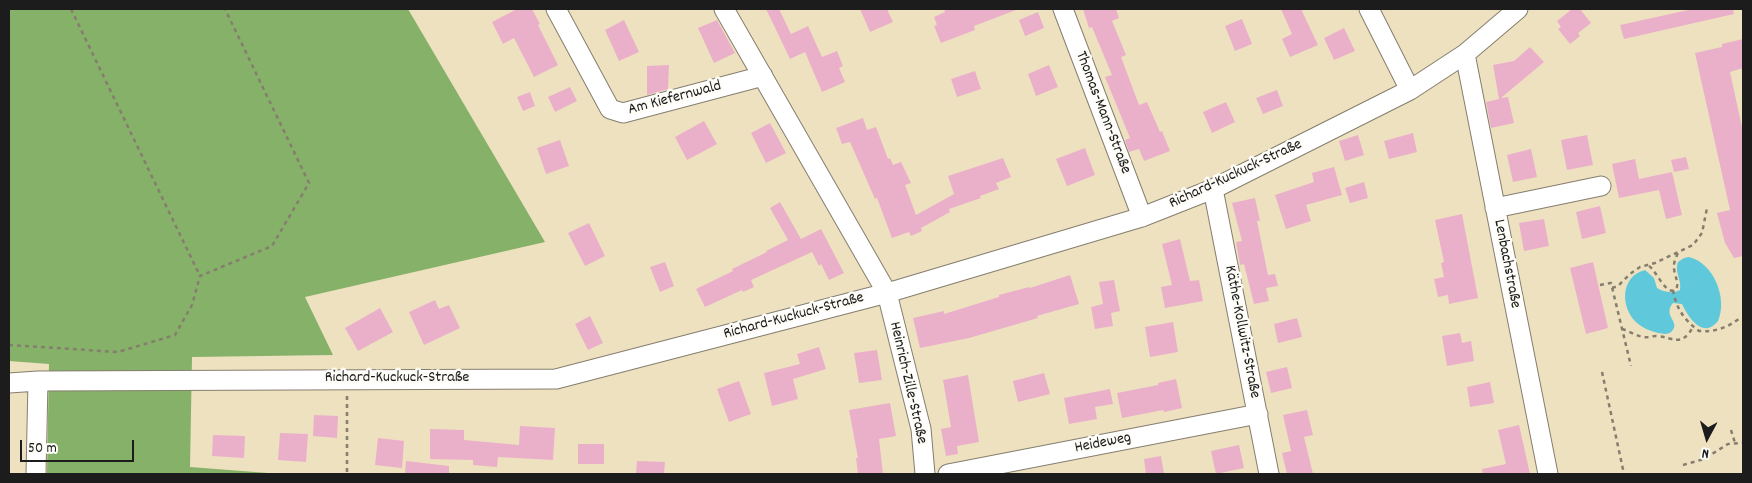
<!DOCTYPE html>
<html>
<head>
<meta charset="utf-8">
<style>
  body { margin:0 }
  #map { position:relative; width:1752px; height:483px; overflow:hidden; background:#eee1c0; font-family:Dekko,sans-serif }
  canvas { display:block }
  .frame { position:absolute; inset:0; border:10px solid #1c1c1c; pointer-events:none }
  .north { position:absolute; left:1682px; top:413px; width:50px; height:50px; -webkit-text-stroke:4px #fdfcf7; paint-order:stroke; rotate:186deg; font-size:14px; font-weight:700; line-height:20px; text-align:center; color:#1c1c1c }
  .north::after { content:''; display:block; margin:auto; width:18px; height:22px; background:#1c1c1c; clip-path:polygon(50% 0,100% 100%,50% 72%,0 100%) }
  .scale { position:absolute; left:20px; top:440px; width:114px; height:22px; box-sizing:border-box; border:2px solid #1c1c1c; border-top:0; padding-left:6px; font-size:15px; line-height:18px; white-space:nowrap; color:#1c1c1c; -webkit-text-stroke:4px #fdfcf7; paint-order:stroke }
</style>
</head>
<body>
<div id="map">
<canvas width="1752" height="483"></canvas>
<div class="frame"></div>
<div class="north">N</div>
<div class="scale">50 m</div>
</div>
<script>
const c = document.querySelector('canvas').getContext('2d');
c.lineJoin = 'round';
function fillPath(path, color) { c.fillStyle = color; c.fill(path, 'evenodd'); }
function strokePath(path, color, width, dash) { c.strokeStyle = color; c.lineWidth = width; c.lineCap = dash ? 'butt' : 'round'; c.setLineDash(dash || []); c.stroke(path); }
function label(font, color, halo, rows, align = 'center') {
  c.font = font + ' Dekko,sans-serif'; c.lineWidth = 5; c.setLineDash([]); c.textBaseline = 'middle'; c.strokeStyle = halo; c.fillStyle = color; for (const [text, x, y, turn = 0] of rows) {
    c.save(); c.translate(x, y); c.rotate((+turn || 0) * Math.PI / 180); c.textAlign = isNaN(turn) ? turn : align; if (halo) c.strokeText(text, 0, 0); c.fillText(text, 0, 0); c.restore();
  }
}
fillPath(new Path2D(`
  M9 9H408L545 242 305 297 333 355 192 357 190 467 281 474H47L49 364 9 361Z`), '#86b168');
fillPath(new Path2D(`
  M1689 257C1714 263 1728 299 1718 321 1703 340 1688 317 1682 304L1673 303C1662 316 1681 322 1672 331 1669 335 1663 334 1658 333 1650 331 1643 328 1637 323 1620 308 1620 276 1645 270L1654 278 1657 288C1664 292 1672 294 1680 290 1682 280 1674 272 1678 262L1684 258Z`), '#5fc9db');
fillPath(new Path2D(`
  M517 9H532L540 24 538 25 558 65 534 77 514 38 503 44 492 22Z
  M766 9H779L791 34 808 26 822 57 837 51 843 66 839 68 845 82 822 92 805 52 790 59Z
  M860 9H887L893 22 870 32Z
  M944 9H1016V10L974 26 975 30 941 43 934 26 937 25 934 17 945 12Z
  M1083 9H1116L1119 18 1112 21 1126 55 1121 57 1139 105 1147 102 1160 132 1162 131 1170 151 1144 161 1139 149 1129 152 1125 140 1130 138 1105 77 1112 75 1092 27 1089 28Z
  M1281 9H1301L1318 45 1290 57 1282 39 1292 34Z
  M1572 9H1580L1591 23 1578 33 1580 36 1570 44 1558 29 1561 27 1557 21Z
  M1693 9H1733L1734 14 1624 39 1620 25Z
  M1038 12 1044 28 1025 36 1019 20Z
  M1242 19 1252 44 1235 51 1225 26Z
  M624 20 639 52 619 61 605 30Z
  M717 20 735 53 714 63 698 28Z
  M1344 28 1355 51 1334 60 1324 38Z
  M1743 39V68L1730 72 1743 132V256L1734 258 1725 243 1717 213 1730 210 1695 53 1722 47V44Z
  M1530 47 1544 62 1501 98 1508 97 1514 123 1491 128 1486 102 1499 99 1493 65 1514 61Z
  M669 65 668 89 647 95V66Z
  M1049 65 1058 87 1036 96 1028 74Z
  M975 71 981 89 957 97 951 79Z
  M570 87 577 101 555 112 548 97Z
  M1277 90 1283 106 1263 114 1256 98Z
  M530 92 535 106 523 111 517 97Z
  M1226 102 1235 122 1212 133 1203 112Z
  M863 118 867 130 876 127 888 159 890 158 893 165 901 162 911 183 905 185 916 215 954 194 948 176 1003 158 1011 177 996 183 999 189 980 196 981 198 949 209 950 212 921 228 922 231 911 236 909 232 892 238 877 198 875 199 850 142 842 144 836 128Z
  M704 121 717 144 687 160 675 137Z
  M770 123 786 153 766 163 751 133Z
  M1413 133 1417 152 1389 159 1384 141Z
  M1358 135 1364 155 1345 161 1339 141Z
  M1587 135 1593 165 1567 170 1561 140Z
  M560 140 569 166 546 174 537 148Z
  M1085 148 1095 175 1067 186 1056 159Z
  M1531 149 1537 177 1513 182 1507 155Z
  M1686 157 1689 169 1674 172 1671 160Z
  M1635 159 1639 179 1672 172 1682 215 1666 219 1659 190 1619 198 1612 164Z
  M1334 167 1342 195 1306 205 1311 221 1286 229 1275 195 1314 182 1312 173Z
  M1364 182 1368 198 1350 203 1345 188Z
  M1255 198 1260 221H1257L1268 275 1275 274 1278 286 1266 288 1269 301 1254 304 1244 264 1240 265 1236 242 1242 241 1232 203Z
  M780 202 801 239 821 229 844 273 829 280 821 264 819 266 812 252 751 280 754 287 743 292 742 290 705 307 696 289 733 271 732 269 767 252 766 251 788 240 770 208Z
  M1600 206 1606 233 1582 239 1576 212Z
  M1462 214 1478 298 1449 304 1448 295 1438 297 1434 279 1444 277 1441 263 1444 262 1435 220Z
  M1544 219 1549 246 1524 251 1519 223Z
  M589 223 605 256 585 266 568 233Z
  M1180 239 1190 281 1199 280 1203 301 1165 308 1161 287 1172 285 1162 244Z
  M665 262 674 286 660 292 650 267Z
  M1593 262 1608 328 1586 334 1570 268Z
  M1070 275 1079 304 1037 316 1038 318 969 338 920 348 913 318 944 311V314L999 297V295L1029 287 1030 288Z
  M1114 280 1120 311 1111 313 1113 326 1095 329 1091 307 1103 304 1099 282Z
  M435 300 439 309 449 305 460 328 424 345 409 312Z
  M380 308 393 332 358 351 345 328Z
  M590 316 603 343 588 350 575 324Z
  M1297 318 1302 337 1278 343 1274 324Z
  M1173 322 1178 352 1150 357 1145 327Z
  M1460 333 1462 343 1471 341 1474 361 1447 366 1442 336Z
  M819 347 826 369 793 379 798 399 772 406 764 373 800 364 797 354Z
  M877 350 882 380 859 383 854 353Z
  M1287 367 1292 388 1271 393 1266 372Z
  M1044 373 1050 394 1018 402 1013 381Z
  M968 375 979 442 957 446 958 454 946 456 941 429 951 427 943 380Z
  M1176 379 1182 408 1164 412 1163 410 1122 418 1117 393 1158 385V383Z
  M739 381 751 414 729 422 717 389Z
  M1490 382 1494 403 1470 407 1467 387Z
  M1110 389 1113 404 1095 407 1097 419 1069 424 1064 398Z
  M890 403 896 436 879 439 883 474H858L856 458H858L849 410Z
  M1307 410 1313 435 1304 437 1313 474H1287L1282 453 1291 451 1283 415Z
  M314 415 338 416 337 438 313 436Z
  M1519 425 1530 474H1483L1482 469 1506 464 1498 430Z
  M520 426 555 428 553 460 498 457 497 467 473 465V460L430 459V429L464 430V440L519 445Z
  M280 433 308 434 306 462 278 460Z
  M213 435 245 436 244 458 212 456Z
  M378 438 404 441 402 468 375 465Z
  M578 444H604V464H578Z
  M1239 445 1244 468 1216 474 1211 451Z
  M1161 456 1164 474H1146L1144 459Z
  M406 461 449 466V474H405Z
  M637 461 665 462 664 474H636Z`), '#ebb0c9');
const minor = new Path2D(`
  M556 9 610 109 623 113 763 76
  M724 9 887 293 921 429 925 474
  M1063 9 1142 217
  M1369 9 1410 90
  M1465 54 1548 474
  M1213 189 1269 474
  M1495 208 1601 186
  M9 383 38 381 556 379 887 293 1142 217 1213 189 1410 90 1465 54 1518 9
  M36 474 38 381
  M948 474 1258 414`);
strokePath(minor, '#857e6e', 21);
strokePath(new Path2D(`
  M71 9 200 276
  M1649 266C1656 270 1667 298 1676 289 1678 286 1677 284 1677 281 1673 267 1672 265 1679 251
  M1600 285 1611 283 1631 366
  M1612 288 1618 286 1630 274 1640 267 1655 263 1693 245 1702 233 1707 208
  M1673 290C1676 308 1684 320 1699 331 1715 332 1727 328 1740 318
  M1622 329C1629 331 1636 336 1644 337 1648 338 1652 336 1656 336 1673 337 1681 348 1693 327
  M9 345 118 352 175 335 192 305 200 276 272 246 309 183 225 9
  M1602 372 1624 474
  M347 396V474
  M1731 430 1735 443
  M1683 465 1704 459 1728 444 1743 443`), '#857e6e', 2.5, [4, 4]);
strokePath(minor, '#fff', 19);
label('16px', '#1c1c1c', '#fdfcf7', [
  ["Am Kiefernwald",675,99,-15],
  ["Thomas-Mann-Straße",1102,113,69],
  ["Richard-Kuckuck-Straße",1236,175,-25],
  ["Lenbachstraße",1506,264,79],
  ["Richard-Kuckuck-Straße",794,317,-15],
  ["Käthe-Kollwitz-Straße",1241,332,79],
  ["Richard-Kuckuck-Straße",397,379],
  ["Heinrich-Zille-Straße",907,383,77],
  ["Heideweg",1103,444,-11]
]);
</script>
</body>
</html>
